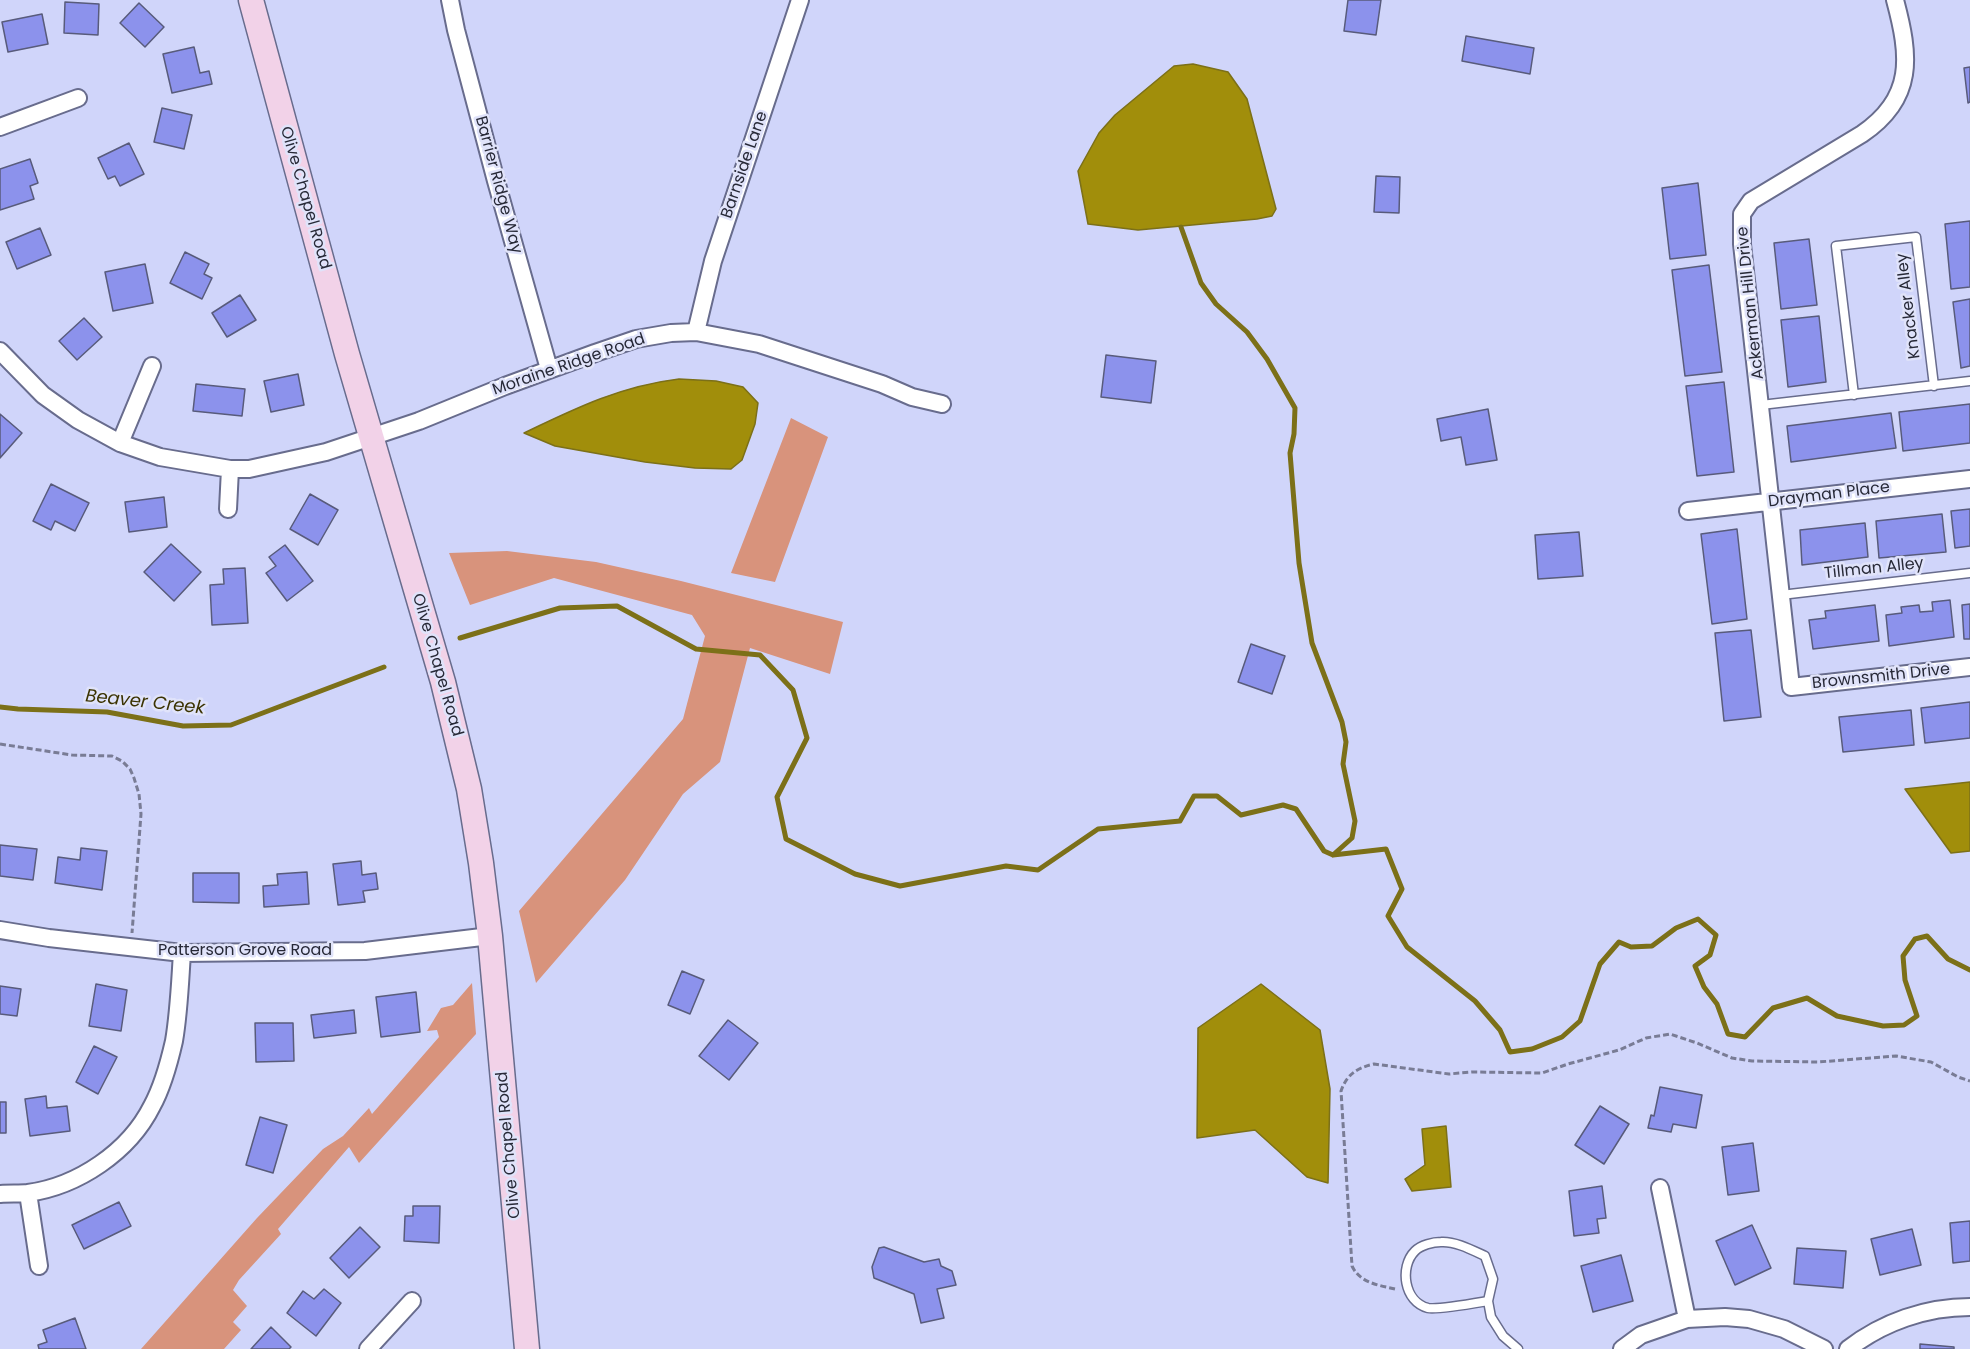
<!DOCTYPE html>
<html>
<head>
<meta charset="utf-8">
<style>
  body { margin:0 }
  canvas { display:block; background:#d0d5fa }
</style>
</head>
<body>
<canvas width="1970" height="1349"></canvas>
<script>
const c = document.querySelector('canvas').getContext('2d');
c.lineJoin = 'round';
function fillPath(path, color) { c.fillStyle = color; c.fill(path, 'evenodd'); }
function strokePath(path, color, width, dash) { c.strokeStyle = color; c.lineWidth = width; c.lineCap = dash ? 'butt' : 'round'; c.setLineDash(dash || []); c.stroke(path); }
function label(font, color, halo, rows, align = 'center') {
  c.font = font + ' Poppins,sans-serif'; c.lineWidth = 5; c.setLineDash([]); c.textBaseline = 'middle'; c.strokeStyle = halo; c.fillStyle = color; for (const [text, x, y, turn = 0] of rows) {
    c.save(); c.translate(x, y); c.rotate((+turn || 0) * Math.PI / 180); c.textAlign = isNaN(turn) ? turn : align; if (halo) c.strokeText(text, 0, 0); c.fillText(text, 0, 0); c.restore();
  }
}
fillPath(new Path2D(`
  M791 418 828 437 775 582 731 573Z
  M507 551 596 562 681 581 843 622 830 674 750 648 720 762 683 794 625 880 536 983 519 911 683 719 705 636 692 615 554 578 470 605 449 553Z
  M472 983 476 1034 359 1163 349 1147 278 1229 281 1234 239 1280 233 1290 247 1306 233 1322 241 1330 224 1349H141L257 1218 323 1149 343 1136 369 1108 372 1114 439 1037 437 1030 427 1031 441 1008 453 1005Z`), '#d8937c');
const water = new Path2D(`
  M1193 64 1228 72 1247 99 1276 209 1272 216 1257 219 1138 230 1088 224 1078 171 1099 133 1115 115 1174 66Z
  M679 379 716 381 743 387 758 403 755 424 742 460 731 469 695 468 645 462 555 446 524 433C576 408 621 386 679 379Z
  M1970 782V851L1951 853 1905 789Z
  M1261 984 1320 1030 1330 1089 1328 1183 1307 1177 1255 1130 1197 1138 1198 1028Z
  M1446 1126 1451 1187 1412 1191 1405 1179 1425 1165 1422 1129Z`);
fillPath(water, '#a18e0b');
strokePath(water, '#7c7018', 1.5);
strokePath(new Path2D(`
  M1181 227 1201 283 1216 304 1247 332 1267 359 1295 408 1294 434 1290 453 1299 563 1312 643 1342 722 1346 742 1343 764 1355 821 1352 838 1333 855
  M460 638 560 608 617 606 696 649 760 655 793 690 807 738 777 797 786 839 855 874 900 886 1006 866 1038 870 1098 829 1180 821 1194 796H1217L1241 815 1283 805 1296 809 1324 851 1333 855 1386 849 1402 889 1388 916 1407 947 1475 1001 1500 1030 1510 1052 1532 1049 1562 1037 1580 1021 1600 964 1619 942 1631 947 1652 946 1676 928 1698 919 1716 935 1710 955 1695 966 1704 987 1717 1004 1728 1034 1745 1037 1773 1008 1807 998 1837 1016 1883 1026 1904 1025 1917 1016 1905 980 1903 956 1915 939 1927 936 1948 959 1970 970
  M0 707 18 709 107 712 183 726 231 725 384 667`), '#7c7018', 5);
const building = new Path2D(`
  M1348 0H1381L1376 35 1344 31Z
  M65 2 99 4 98 35 64 33Z
  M139 3 164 27 145 47 120 23Z
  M42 14 48 44 8 52 2 22Z
  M1466 36 1534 48 1530 74 1462 61Z
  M194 47 200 73 209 71 212 84 172 93 163 54Z
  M1970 67V102L1968 103 1964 68Z
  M162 108 192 115 184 149 154 142Z
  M129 143 144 174 120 186 115 176 108 179 98 158Z
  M30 159 38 183 30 186 34 199 0 210V169Z
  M1376 176 1400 177 1399 213 1374 212Z
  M1698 183 1706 255 1670 259 1662 188Z
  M1970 221V287L1951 289 1945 224Z
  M40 228 51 255 17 269 6 242Z
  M1809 239 1817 305 1781 309 1774 243Z
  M185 252 209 264 204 274 212 278 202 299 170 283Z
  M145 264 153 303 113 311 105 272Z
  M1709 265 1722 372 1685 376 1672 270Z
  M240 295 256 320 227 337 212 313Z
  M1970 299V366L1961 368 1953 302Z
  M1819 316 1826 382 1788 387 1781 320Z
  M84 318 102 337 77 360 59 341Z
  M1106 355 1156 361 1151 403 1101 397Z
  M298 374 304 405 271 412 264 381Z
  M1724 382 1734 472 1697 476 1686 386Z
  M196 384 245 389 242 416 193 411Z
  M1970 404V443L1903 451 1899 412Z
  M1488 409 1497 460 1466 465 1461 437 1441 441 1437 419Z
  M1891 413 1896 448 1791 462 1787 426Z
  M0 414 22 433 0 458Z
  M51 484 89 503 75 531 55 521 51 530 33 521Z
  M310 494 338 510 318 545 290 529Z
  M164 497 167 527 129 532 125 502Z
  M1970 509V546L1955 548 1951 511Z
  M1942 514 1946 552 1879 558 1876 521Z
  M1865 523 1868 557 1802 565 1800 530Z
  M1737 529 1747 619 1712 624 1701 534Z
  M1579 532 1583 576 1538 579 1535 535Z
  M171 544 201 572 174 601 144 572Z
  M285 545 313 581 287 601 266 573 276 566 269 557Z
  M245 568 248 623 212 625 210 585 224 584 223 569Z
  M1950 600 1954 637 1889 646 1886 615 1902 613 1901 607 1919 605 1920 612 1933 611 1932 602Z
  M1970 604V639H1964L1962 605Z
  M1875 605 1879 641 1813 649 1809 620 1826 618 1825 611Z
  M1751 630 1761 717 1724 721 1715 633Z
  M1251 644 1285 656 1272 694 1238 682Z
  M1970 702V738L1925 743 1921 708Z
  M1911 710 1914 745 1843 752 1839 717Z
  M0 845 37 849 33 880 0 876Z
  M81 848 107 851 102 890 55 883 58 857 80 860Z
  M361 861 362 875 376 873 378 889 363 891 365 902 338 905 333 864Z
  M307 872 309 904 264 907 263 886 278 885 277 874Z
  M193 873H239V903L193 902Z
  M682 971 704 980 690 1014 668 1005Z
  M96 984 127 990 121 1031 89 1026Z
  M0 986 21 989 17 1016 0 1014Z
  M416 992 420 1032 381 1037 376 997Z
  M354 1010 356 1033 314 1038 311 1015Z
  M728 1020 758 1043 729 1080 699 1056Z
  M255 1023H293L294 1061 256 1062Z
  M94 1046 117 1057 98 1094 76 1082Z
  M1660 1087 1702 1095 1696 1128 1673 1124 1671 1132 1648 1128 1651 1115 1654 1116Z
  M46 1096 47 1108 67 1106 70 1131 30 1136 25 1099Z
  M0 1102H6V1133H0Z
  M1600 1106 1629 1124 1604 1164 1575 1145Z
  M260 1117 287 1125 273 1173 246 1165Z
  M1753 1143 1759 1191 1728 1195 1722 1147Z
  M1602 1186 1606 1218 1597 1219 1599 1233 1574 1236 1569 1191Z
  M119 1202 131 1226 84 1249 72 1225Z
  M413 1206H440L439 1243 404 1241 405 1216H413Z
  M1970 1221V1261L1953 1263 1950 1223Z
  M1752 1225 1771 1268 1735 1285 1716 1241Z
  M360 1227 380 1247 349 1278 330 1258Z
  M1912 1229 1921 1265 1880 1275 1871 1239Z
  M884 1247 924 1262 939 1259 941 1266 952 1271 956 1285 937 1289 944 1318 921 1323 914 1294 874 1278 872 1267 879 1248Z
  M1797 1248 1846 1251 1843 1288 1794 1284Z
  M1621 1255 1633 1301 1593 1312 1581 1266Z
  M324 1289 341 1303 316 1336 287 1313 303 1291 314 1299Z
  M75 1318 86 1349H39L38 1345 47 1342 43 1330Z
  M271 1327 291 1347 289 1349H251Z
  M1920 1344 1954 1347V1349H1920Z`);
fillPath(building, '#8c92ec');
strokePath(building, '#585b7b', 1.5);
const service = new Path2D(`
  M1854 395 1836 246 1916 237 1934 386
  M1761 405 1970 381
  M1781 595 1970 573
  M1488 1301C1476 1303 1437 1310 1428 1308 1404 1302 1399 1267 1415 1251 1421 1245 1433 1242 1441 1242 1455 1241 1472 1250 1485 1256L1493 1279 1488 1301 1491 1317 1503 1336 1518 1349`);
const minor = new Path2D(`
  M450 0 456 30 496 181 549 369
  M1895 0C1910 56 1915 98 1862 134L1751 201 1742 214V244L1791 687 1970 667
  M0 127 78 98
  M696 332 713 261 800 0
  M0 351 43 395 78 420 120 443 160 457 230 469H249L326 452 419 421 505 386 595 353 636 339 671 333 696 332 759 344 882 384 912 397 942 404
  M120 443 152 366
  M228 509 230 469
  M1688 511 1970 479
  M0 930 49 938 182 953 365 951 490 936
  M1660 1188 1687 1319
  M28 1193 39 1266
  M0 1194C9 1193 19 1194 28 1193 78 1186 129 1152 152 1106 163 1086 169 1063 174 1041 179 1012 180 982 182 953
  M368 1349 412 1301
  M1622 1349 1641 1335 1687 1319 1725 1317 1749 1319 1784 1329 1824 1349
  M1848 1349C1883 1322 1926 1307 1970 1307`);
const secondary = new Path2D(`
  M251 0 347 354 443 682 469 789 481 863 490 936 527 1349`);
strokePath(service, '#686c8d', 11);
strokePath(minor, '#686c8d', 20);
strokePath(secondary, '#686c8d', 27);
strokePath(new Path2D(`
  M0 744 72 755 112 756 122 761 130 769 134 778 139 794 141 814 132 933
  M1395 1289C1378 1285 1360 1283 1352 1266L1341 1091C1347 1074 1357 1068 1374 1064L1449 1074 1472 1072 1542 1073 1568 1064 1619 1050 1646 1038 1670 1034 1697 1043 1732 1058 1752 1061 1818 1062 1896 1056 1931 1062 1958 1077 1970 1081`), '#797c95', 3, [6, 3]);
strokePath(service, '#fff', 8);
strokePath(minor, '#fff', 16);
strokePath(secondary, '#f2d2e8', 24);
label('16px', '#272937', '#e0e3fa', [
  ["Barnside Lane",745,165,-71],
  ["Barrier Ridge Way",498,185,75],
  ["Olive Chapel Road",305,198,74],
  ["Ackerman Hill Drive",1751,303,-96],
  ["Knacker Alley",1909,306,-97],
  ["Moraine Ridge Road",569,365,-19],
  ["Drayman Place",1829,495,-7],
  ["Tillman Alley",1874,569,-6],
  ["Olive Chapel Road",437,665,74],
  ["Brownsmith Drive",1881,677,-6],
  ["Patterson Grove Road",245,951],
  ["Olive Chapel Road",509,1145,-95]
]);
label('italic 18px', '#3b3302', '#e0e3fa', [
  ["Beaver Creek",145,703,6]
]);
</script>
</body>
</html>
